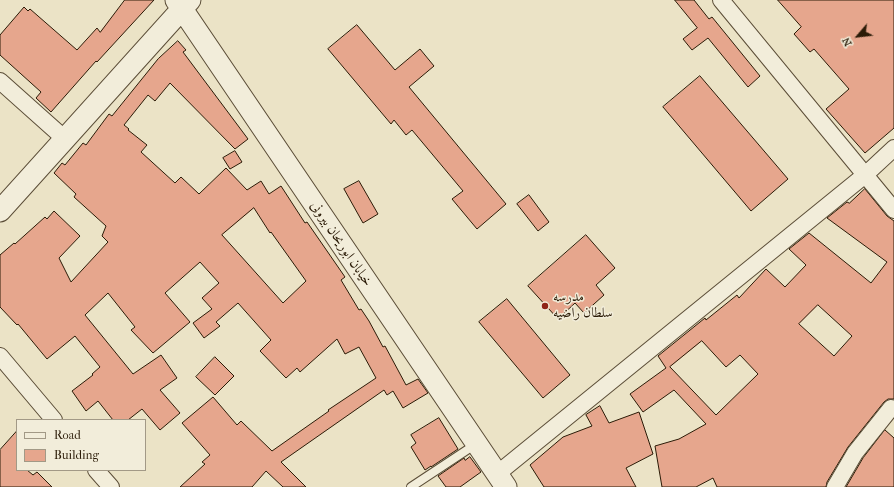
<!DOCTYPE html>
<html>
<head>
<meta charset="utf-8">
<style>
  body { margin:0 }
  #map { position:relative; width:894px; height:487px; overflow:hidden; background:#ebe3c6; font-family:"IM FELL French Canon",serif }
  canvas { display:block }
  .legend { position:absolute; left:16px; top:419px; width:130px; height:52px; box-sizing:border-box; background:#f2edda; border:1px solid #a29986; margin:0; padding:5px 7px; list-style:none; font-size:12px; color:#2b1b07 }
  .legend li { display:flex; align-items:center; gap:8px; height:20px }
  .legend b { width:20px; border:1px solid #a29986 }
  .north { position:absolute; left:838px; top:16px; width:40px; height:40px; -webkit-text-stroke:3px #f2edda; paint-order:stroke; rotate:242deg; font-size:11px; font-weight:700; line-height:16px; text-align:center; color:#2b1b07 }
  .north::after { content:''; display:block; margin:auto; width:14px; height:18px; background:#2b1b07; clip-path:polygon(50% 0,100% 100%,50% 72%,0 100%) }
</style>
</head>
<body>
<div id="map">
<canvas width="894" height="487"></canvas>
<ul class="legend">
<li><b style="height:5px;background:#f2edda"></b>Road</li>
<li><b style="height:11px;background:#e6a68d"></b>Building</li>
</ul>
<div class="north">N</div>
</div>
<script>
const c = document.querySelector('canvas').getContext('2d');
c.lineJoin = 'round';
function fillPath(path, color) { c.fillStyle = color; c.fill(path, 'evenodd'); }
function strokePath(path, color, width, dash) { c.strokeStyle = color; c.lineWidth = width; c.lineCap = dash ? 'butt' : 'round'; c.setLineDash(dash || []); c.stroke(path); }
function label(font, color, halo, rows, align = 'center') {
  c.font = font + ' "IM FELL French Canon",Amiri,serif'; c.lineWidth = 3; c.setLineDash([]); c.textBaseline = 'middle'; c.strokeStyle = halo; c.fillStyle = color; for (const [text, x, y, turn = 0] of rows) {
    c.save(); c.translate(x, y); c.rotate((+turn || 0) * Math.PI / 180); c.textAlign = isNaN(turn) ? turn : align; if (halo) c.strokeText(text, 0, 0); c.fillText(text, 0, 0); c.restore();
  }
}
const building = new Path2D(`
  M125 0H154L97 62 96 61 51 112 36 98 41 92 0 55V35L24 7 28 11 30 9 77 50 97 28 100 32Z
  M675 0H694L709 19 712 17 760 76 748 87 708 38 692 50 683 39 697 28Z
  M778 0H894V128L865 153 826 109 849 89 814 49 810 52 794 34 801 27Z
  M357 25 395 70 420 49 434 66 409 87 506 204 477 229 452 199 463 191 412 130 406 135 394 120 391 124 328 49Z
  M178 41 186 50 183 52 248 139 235 149 170 83 155 101 148 95 124 125 129 129 128 130 147 145 141 152 175 183 181 177 199 194 226 168 247 190 261 181 269 194 281 186 305 223 307 222 345 277 341 280 359 310 361 309 369 321 383 347 385 346 406 385 418 379 428 393 403 408 393 391 387 395 384 390 281 462 306 487H283L266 471 252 487H180L205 464 202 462 210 455 182 423 213 397 237 425 241 421 272 451 329 411 328 410 376 378 359 347 345 354 337 339 300 372 297 368 286 378 260 351 271 340 238 303 216 322 220 326 204 338 193 323 212 309 202 298 219 283 200 262 165 293 190 322 153 353 131 330 135 327 108 293 85 315 133 374 161 355 177 378 160 390 180 413 160 430 142 409 128 420H113L98 401 86 411 72 391 93 375 92 374 100 367 75 336 47 359 18 324 17 325 0 307V255L14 243 15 244 45 217 47 219 54 211 80 236 59 258 71 282 108 242 102 236 106 226 74 197 76 194 54 173 62 163 65 165 83 143 86 145 109 114 112 116 158 59ZM254 208 270 233 271 232 306 281 283 303 222 235Z
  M700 76 788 179 751 211 663 107Z
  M235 151 242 162 230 169 223 158Z
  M359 181 378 214 363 223 344 189Z
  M865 189 887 216 894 221V399H888L884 402 848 447 827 482 826 487H717L713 478 696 487H662L655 446 679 439 706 424 674 390 643 412 630 394 666 368 658 356 705 318 706 320 737 295 739 298 766 269 785 287 806 265 789 249 809 233 871 283 887 262 827 218 847 202 849 203ZM818 305 852 336 834 356 799 324ZM702 341 726 367 740 355 758 374 716 415 670 367Z
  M529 195 549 222 538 231 517 204Z
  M586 235 615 268 596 285 604 295 584 313 575 303 558 319 528 286Z
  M507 299 570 375 543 398 479 322Z
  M215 357 234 376 215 395 196 377Z
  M600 406 609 423 639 412 653 454 626 468 636 487H544L530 465 563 437 592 426 586 415Z
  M439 418 458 449 431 467V466L425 470 411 447 416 443 411 435Z
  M885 430 894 438V487H846L863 458Z
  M17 431V470H27L33 475 37 472 52 487H0V450Z
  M470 457 481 472 460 487H446L438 476 464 458 465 460Z`);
fillPath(building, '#e6a68d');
strokePath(building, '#2b1b07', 1);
const service = new Path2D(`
  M411 487 476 444`);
const minor = new Path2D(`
  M721 0 894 210
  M0 81 65 139
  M0 356 54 420
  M96 470 111 487
  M497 474 865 175 894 148
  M835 487 855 453 891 408`);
const tertiary = new Path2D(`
  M176 0 506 487
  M0 211 190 0`);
strokePath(service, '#5b4d37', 10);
strokePath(minor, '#5b4d37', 18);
strokePath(tertiary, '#5b4d37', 23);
strokePath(service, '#f2edda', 8);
strokePath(minor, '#f2edda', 16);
strokePath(tertiary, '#f2edda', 21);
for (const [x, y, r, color] of [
  [545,306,4,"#8f2418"]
]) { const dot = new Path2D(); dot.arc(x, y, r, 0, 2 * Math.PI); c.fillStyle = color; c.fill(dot); strokePath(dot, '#f2edda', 1.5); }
label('14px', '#2b1b07', '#f2edda', [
  ["خیابان ابوریحان بیرونی",341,244,56]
]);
label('14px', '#2b1b07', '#f2edda', [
  ["مدرسه",553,298],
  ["سلطان راضیه",553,314]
], 'left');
</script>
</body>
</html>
